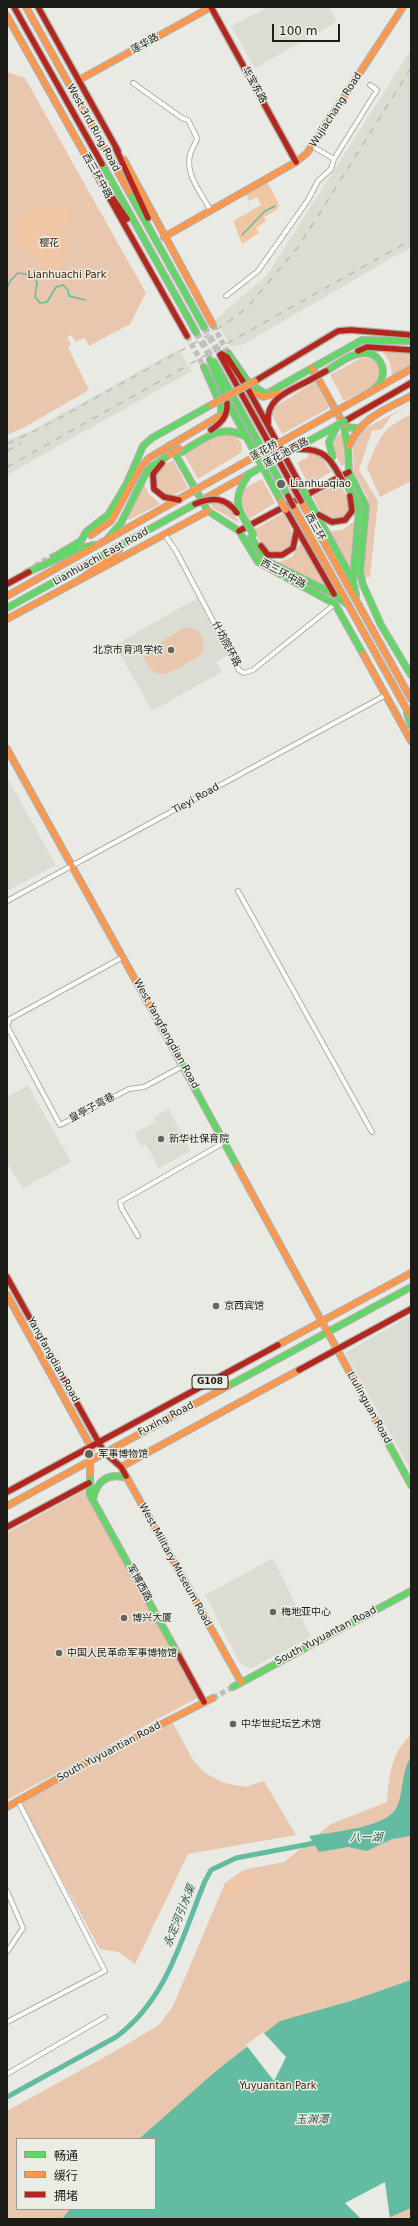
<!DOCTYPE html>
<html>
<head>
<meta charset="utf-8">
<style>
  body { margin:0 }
  #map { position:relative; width:418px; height:2226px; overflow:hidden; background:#eaeae5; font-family:"DejaVu Sans","Noto Sans SC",sans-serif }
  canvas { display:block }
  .frame { position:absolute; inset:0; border:8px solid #1c1d19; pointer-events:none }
  .legend { position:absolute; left:16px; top:2138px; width:140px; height:72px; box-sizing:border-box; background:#ebece3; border:1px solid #989992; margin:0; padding:5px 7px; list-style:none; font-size:12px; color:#1c1d19 }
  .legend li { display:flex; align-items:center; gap:8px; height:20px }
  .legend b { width:20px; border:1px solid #989992 }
  .scale { position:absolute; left:272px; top:24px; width:68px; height:18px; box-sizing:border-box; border:2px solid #1c1d19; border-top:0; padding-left:5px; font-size:12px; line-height:14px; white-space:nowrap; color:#1c1d19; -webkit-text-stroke:3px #ebece3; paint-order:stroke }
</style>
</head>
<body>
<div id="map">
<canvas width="418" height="2226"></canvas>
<div class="frame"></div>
<ul class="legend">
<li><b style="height:5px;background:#63d668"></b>畅通</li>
<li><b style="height:5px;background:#ff974d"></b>缓行</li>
<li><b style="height:5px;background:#b3261e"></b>拥堵</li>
</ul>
<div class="scale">100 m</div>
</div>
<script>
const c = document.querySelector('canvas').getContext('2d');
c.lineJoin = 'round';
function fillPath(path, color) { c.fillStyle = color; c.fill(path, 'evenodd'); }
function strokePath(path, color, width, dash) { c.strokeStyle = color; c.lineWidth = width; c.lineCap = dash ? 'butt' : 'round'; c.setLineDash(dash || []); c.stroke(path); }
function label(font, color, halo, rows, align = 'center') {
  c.font = font + ' "DejaVu Sans","Noto Sans SC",sans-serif'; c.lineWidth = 3; c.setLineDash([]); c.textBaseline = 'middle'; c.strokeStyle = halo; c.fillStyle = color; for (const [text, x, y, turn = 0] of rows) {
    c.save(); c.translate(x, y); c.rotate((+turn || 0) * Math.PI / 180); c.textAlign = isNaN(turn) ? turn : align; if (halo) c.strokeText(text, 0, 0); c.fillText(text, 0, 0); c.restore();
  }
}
fillPath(new Path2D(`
  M268 7H329L337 22 255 68 231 26Z
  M411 50V247L244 344 231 347 215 320 267 275Z
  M179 349 192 371 7 475V440L29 432Z
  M197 598 228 655 217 662 222 672 152 711 115 645Z
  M7 777 56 865 7 891Z
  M28 1085 71 1162 23 1188 7 1163V1097Z
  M169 1109 191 1151 159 1168 146 1145 142 1146 134 1133 156 1122 154 1117Z
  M411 1315V1468L410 1469 345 1353Z
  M273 1558 311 1637 250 1669 240 1663 205 1595Z`), '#dcddd2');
fillPath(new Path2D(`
  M7 72 25 78 146 293 130 324 89 346 84 338 76 342 71 335 67 338 71 344 68 347 89 390 23 428 7 435Z
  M381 350 411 352V365L392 376 390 362Z
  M363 357 378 361 381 372 375 385 344 401 330 375Z
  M315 382 329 408 282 434 272 415 276 406Z
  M411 404 391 416 382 429 372 431 359 470 378 501 370 577H365L363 574 369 506 367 496 354 473 353 441 360 431Z
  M411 414V481L380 497 367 468C380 437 380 430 411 414Z
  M344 431V465L341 466 334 451V438Z
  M222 432 235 435 241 443 242 452 198 479 184 454Z
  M311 453 321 456 331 472 309 485 297 463 308 457V455Z
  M173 460 188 488 173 495C161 493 156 488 154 476L165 464Z
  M262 479 275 503 249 519 240 498 245 488Z
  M340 482 351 506 344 518 337 521 322 515 313 496Z
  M144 484 149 494 160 504 129 520 127 516Z
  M220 503 231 507 239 523 213 508 211 504Z
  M283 513C291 527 299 541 282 553 262 553 263 546 254 530Z
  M356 520 351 570 329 531 342 530Z
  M301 543 325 585 277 563 292 557Z
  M184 628C200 626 208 640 201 654 196 659 188 662 182 666 164 676 153 680 144 658L147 650Z
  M87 1489 199 1697 7 1800V1533Z
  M173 1723 193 1760 205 1773 224 1783 245 1787 264 1781 296 1835 188 1854 135 1964 119 1952 100 1949 20 1803Z
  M411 1735V2219H7V2111L110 2054 159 2025 173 2006 225 1883 243 1870 284 1862 331 1824 387 1802C389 1777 391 1752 411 1735ZM17 2139H155V2209H17Z`), '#e8c7ae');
fillPath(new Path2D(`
  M266 180 279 204 278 209 264 217 266 221 256 228 259 233 242 244 233 221 261 205 257 197 249 201 245 192Z
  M65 206 72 217 67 228 51 221 39 208Z
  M37 208 50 223 66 232C68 248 65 258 57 272L46 271 35 256 19 242 16 221Z
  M245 1872 257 1874 247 1889 234 1900 229 1898 223 1892 231 1882Z`), '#f1c6a5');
fillPath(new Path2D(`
  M411 1757V1836L392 1839 367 1851 348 1847 319 1852 309 1836C331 1832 388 1828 397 1807 404 1791 401 1772 411 1757Z
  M411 1980V2208L386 2219H62L70 2209H155V2139H139L216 2071 280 2021 351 2001Z`), '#63bba1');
fillPath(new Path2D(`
  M263 2032 286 2057 274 2081 246 2045Z
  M385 2182 390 2219H361L345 2203Z`), '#eaeae5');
strokePath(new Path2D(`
  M242 235 265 211 275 206
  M7 288 11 280 18 273 31 275 37 282 35 297 40 303 47 302 56 287 63 285 68 290 69 296 85 300`), '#63bba1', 1.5);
strokePath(new Path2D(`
  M7 2097 116 2037C167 2000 182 1937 205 1881L211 1870 236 1858 320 1842`), '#63bba1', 5);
strokePath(new Path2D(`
  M213 325 228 353
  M187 336 204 367
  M35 566 57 553
  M213 1698 233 1687`), '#c1c1bc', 5.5, [5.5, 3]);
strokePath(new Path2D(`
  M204 327 220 355
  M196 332 212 359`), '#c1c1bc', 7, [7, 3.5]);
const street = new Path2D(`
  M133 83 182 118 188 120 197 138C196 144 191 149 190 155 185 175 202 194 211 211
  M312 146 334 159
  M226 296 258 271 308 200 318 181 331 169 334 159 377 90 370 85
  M165 535 176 551 239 670 244 673 253 670 335 604
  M238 891 372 1132
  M7 901 386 695
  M7 1026 60 1125 129 1089 144 1087 183 1066
  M7 1026 10 1019 123 957
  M138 1236 122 1209 120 1202 225 1142
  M7 1891 23 1928 7 1952
  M7 2022 105 1971 18 1801
  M7 2074 105 2017`);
const fast = new Path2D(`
  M102 164 196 332
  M129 192 204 327
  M228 353 249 383 266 394 362 340 411 341
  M210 360 227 401 281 501
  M214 362 288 496
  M204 367 221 406V415
  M326 371C337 365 349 354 363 353 378 352 387 367 381 381 379 386 374 389 370 392
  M357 428 344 427 348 448 349 472 366 506 360 572 363 585 381 625 411 675
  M170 445 208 511 239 531 258 562 335 604 363 654
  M182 452C202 440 221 423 244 436
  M345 480 359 509 353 581 356 595
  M307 497 353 581
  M251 537 265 560 334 594 347 604
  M108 538 121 523 146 473 151 467 169 455
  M54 557 81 541 86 532 108 515 126 485 143 446 152 438 211 405
  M26 573 78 549 94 545
  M7 608 195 504
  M407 713 411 725
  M157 1019 237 1166
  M228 1386 411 1287
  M380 1428 411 1485
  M90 1474V1495L179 1656
  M93 1500C96 1481 108 1472 127 1478
  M233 1687 411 1591`);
const slow = new Path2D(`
  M26 7 129 192
  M7 16 101 183
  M79 80 211 7
  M124 160 213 325
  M164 237 296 162 307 153 403 7
  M312 368 344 425
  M249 390 263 397 278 393
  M340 409 411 369
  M349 446C360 418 386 409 411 396
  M206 498 249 474
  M301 501 411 699
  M293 506 411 717
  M91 535 111 521 140 468 149 458 221 415
  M79 580 111 558 119 550
  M7 596 188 494
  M7 619 208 511
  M363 654 411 741
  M7 749 157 1019
  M237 1166 380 1428
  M7 1295 91 1447 90 1474
  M278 1345 411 1273
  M121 1467 299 1370
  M126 1476 241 1682
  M7 1506 228 1386
  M7 1807 93 1759 213 1698`);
const jam = new Path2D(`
  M14 7 102 164
  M38 7 118 151
  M211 7 296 162
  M116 149 148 218
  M100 180 127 219
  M110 199 187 336
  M358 351 367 347 411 350
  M222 354 227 357 248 389 302 488
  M220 355 296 492
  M255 381 338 331 351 330 411 335
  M345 421 411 383
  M268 423C266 398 289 391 308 381
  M211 430C221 423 228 416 227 403
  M162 463 153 474 154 489 164 497 179 500
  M286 510 334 594
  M319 515 332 522 345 520 352 511 350 496
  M239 531 349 472
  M261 546 268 555H282L293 548 297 529
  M7 584 29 572
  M7 1277 104 1452 121 1467 126 1476
  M299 1370 411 1309
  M7 1492 278 1345
  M7 1527 89 1483
  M179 1656 204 1702`);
strokePath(street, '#afafac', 6);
strokePath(fast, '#afafac', 8);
strokePath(slow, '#afafac', 8);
strokePath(jam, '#afafac', 8);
strokePath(street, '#fcfcfb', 4);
strokePath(fast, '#63d668', 5.5);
strokePath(slow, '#ff974d', 5.5);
strokePath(jam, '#b3261e', 5.5);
strokePath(new Path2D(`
  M7 444 43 427 202 339 237 316 251 303 299 246 411 68
  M7 451 21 443
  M7 467 411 240`), '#bcbcbb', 1.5, [7, 7]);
const fastBridge = new Path2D(`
  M333 458 329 442 337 426
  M302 488 307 497
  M254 535C238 509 230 501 249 474L345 421`);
const slowBridge = new Path2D(`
  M211 405 255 381
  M169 455 180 448
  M188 494 340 409
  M281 501 286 510`);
const jamBridge = new Path2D(`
  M308 381 326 371
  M296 449C325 448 330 458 343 482
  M296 492 301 501
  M288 496 293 506
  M195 504C212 497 226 497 237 513`);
strokePath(fastBridge, '#afafac', 8, []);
strokePath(slowBridge, '#afafac', 8, []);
strokePath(jamBridge, '#afafac', 8, []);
strokePath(fastBridge, '#63d668', 5.5);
strokePath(slowBridge, '#ff974d', 5.5);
strokePath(jamBridge, '#b3261e', 5.5);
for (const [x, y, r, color] of [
  [281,484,5,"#646560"],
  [171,650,4,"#646560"],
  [161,1139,4,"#646560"],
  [216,1306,4,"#646560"],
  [89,1454,5,"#646560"],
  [273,1612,4,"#646560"],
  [124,1618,4,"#646560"],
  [59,1653,4,"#646560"],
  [233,1724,4,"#646560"]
]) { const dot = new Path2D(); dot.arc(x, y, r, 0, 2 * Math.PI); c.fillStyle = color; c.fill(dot); strokePath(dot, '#ebece3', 1.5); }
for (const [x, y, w] of [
  [210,1382,36]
]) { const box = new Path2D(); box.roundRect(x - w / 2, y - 7, w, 14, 3); c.fillStyle = '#ebece3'; c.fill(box); strokePath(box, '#1c1d19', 1); }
label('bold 9px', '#1c1d19', null, [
  ["G108",210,1382]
]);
label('10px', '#1c1d19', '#ebece3', [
  ["莲华路",145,44,-29],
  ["华宝东路",254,85,61],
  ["Wujiachang Road",336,110,-57],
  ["West 3rd Ring Road",93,128,61],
  ["西三环中路",97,176,61],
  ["莲花桥",264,451,-29],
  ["莲花池西路",286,453,-29],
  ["西三环",315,527,61],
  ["Lianhuachi East Road",101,557,-29],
  ["西三环中路",283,574,28],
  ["什坊院环路",226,644,62],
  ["Tieyi Road",196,799,-29],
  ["West Yangfangdian Road",166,1034,61],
  ["皇亭子弯巷",92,1108,-28],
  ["Yangfangdian Road",53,1360,61],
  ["Liulinguan Road",369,1408,61],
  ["Fuxing Road",166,1419,-28],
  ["West Military Museum Road",175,1565,61],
  ["军博西路",139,1583,61],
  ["South Yuyuantan Road",326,1636,-28],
  ["South Yuyuantian Road",109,1752,-28]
]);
label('10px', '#44240c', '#ebece3', [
  ["樱花",49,243],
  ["Lianhuachi Park",67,275],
  ["Yuyuantan Park",278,2086]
]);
label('10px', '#1c1d19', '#ebece3', [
  ["Lianhuaqiao",290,484],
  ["北京市育鸿学校",163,650,"right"],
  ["新华社保育院",169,1139],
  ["京西宾馆",224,1306],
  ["军事博物馆",98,1454],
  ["梅地亚中心",281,1612],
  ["博兴大厦",132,1618],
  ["中国人民革命军事博物馆",67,1653],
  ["中华世纪坛艺术馆",241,1724]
], 'left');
label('italic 11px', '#2b5b4b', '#ebece3', [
  ["八一湖",366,1838],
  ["永定河引水渠",180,1916,-68],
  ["玉渊潭",312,2120]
]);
</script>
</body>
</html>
